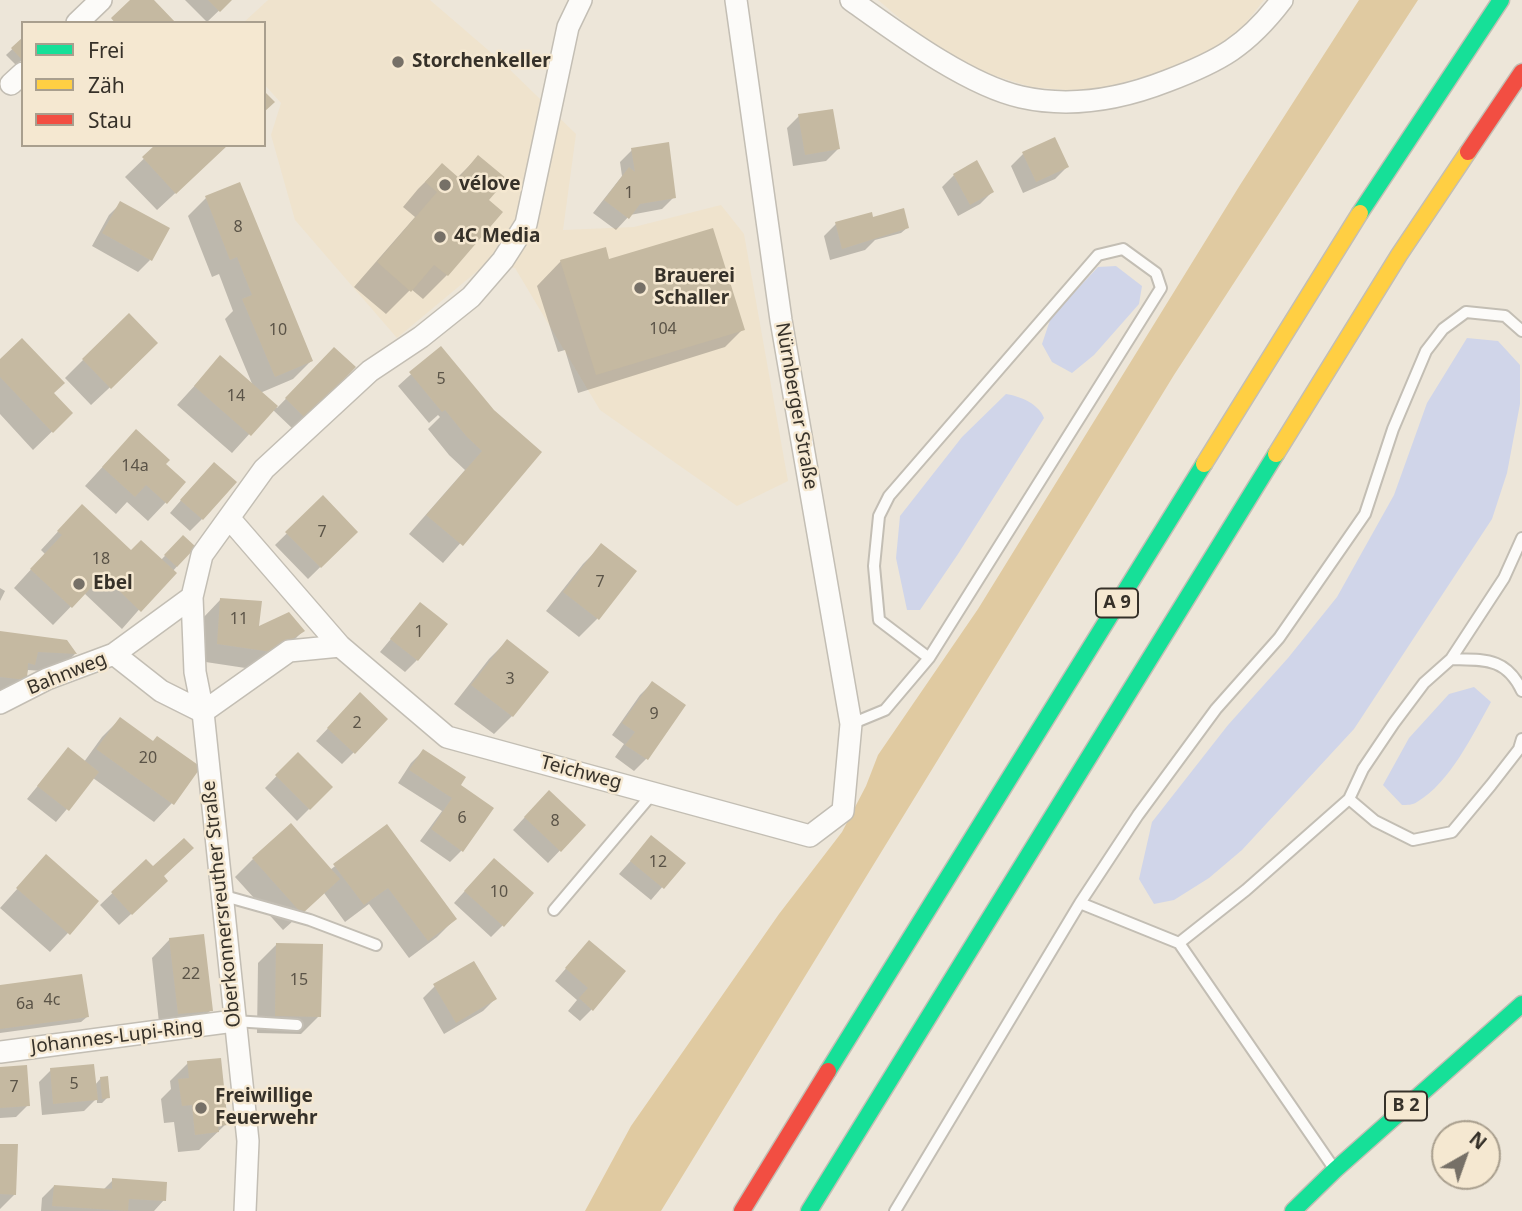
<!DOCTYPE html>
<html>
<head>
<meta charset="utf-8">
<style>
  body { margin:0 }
  #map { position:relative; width:1522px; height:1211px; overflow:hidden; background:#ede6d9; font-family:"Noto Sans",sans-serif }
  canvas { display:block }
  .legend { position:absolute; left:21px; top:21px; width:245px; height:126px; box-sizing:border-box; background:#f5e8d1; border:2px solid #a99f8e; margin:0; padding:9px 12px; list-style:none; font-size:21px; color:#363129 }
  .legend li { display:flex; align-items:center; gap:14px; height:35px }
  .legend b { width:35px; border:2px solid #a99f8e }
  .north { position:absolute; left:1431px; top:1120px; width:70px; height:70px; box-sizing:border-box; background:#f5e8d1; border:2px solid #a99f8e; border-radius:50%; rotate:40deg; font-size:19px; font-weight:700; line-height:28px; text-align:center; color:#363129 }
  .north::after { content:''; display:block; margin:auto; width:24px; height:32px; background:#767067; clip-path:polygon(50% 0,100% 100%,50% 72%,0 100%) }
</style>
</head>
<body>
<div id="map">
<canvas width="1522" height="1211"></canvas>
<ul class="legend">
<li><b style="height:9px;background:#16e098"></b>Frei</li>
<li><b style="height:9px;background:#ffcf43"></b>Zäh</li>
<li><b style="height:9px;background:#f24e42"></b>Stau</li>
</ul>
<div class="north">N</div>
</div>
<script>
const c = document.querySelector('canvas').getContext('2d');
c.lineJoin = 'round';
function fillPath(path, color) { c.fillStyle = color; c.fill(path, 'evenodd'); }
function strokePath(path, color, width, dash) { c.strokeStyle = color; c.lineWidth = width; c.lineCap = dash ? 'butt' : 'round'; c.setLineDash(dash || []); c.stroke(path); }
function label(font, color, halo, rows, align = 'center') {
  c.font = font + ' "Noto Sans",sans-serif'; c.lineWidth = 5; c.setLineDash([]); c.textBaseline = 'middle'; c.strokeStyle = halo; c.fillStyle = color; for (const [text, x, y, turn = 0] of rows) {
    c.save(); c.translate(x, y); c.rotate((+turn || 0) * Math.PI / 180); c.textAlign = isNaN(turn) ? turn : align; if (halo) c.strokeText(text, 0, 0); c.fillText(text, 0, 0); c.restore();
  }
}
fillPath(new Path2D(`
  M268 0H430L502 62 576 134 563 230 634 227 721 205 744 234 788 481 737 506 600 410 515 268 487 263 397 338 295 220 271 135 281 103 264 84V23H243Z
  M878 0H1264L1234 38 1192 63 1100 89 1065 90 1031 87 980 71 948 53 911 28Z`), '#efe3cd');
fillPath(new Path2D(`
  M1359 0H1418L1174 375 661 1211H585L631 1126 779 914 842 832 866 786 878 755 978 609 1240 185Z`), '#e0caa1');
fillPath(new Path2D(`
  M1116 266 1142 286 1139 304 1094 355 1072 373 1052 362 1042 344 1051 317 1098 267Z
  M1467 338 1498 341 1520 365V404L1507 473 1492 519 1354 729 1242 850 1209 878 1174 900 1154 904 1139 879 1152 822 1228 725 1288 658 1337 597 1394 495 1427 403Z
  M1006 394C1020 396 1039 404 1044 418L958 554 920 610H907L896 558 900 516 962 437Z
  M1474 687 1491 702C1473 734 1450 783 1417 802 1413 805 1407 805 1402 805L1383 785 1409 738 1449 694Z`), '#d0d5e9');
fillPath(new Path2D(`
  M185 0H230L207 22Z
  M23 39V59L16 65 6 55Z
  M799 116 838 149 826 161 793 166 787 128Z
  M158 145H227L157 210 125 177Z
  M632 150 674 197 662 209 630 215 616 230 593 213 622 176 620 162Z
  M1023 154 1067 167 1055 179 1023 193 1011 166Z
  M478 157 487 201 500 212 447 275 423 299 411 289 386 314 354 287 415 217 403 207 418 189 442 165 457 178Z
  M954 175 992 192 980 204 958 216 942 187Z
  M206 198 311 361 293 379 260 393 277 408 334 349 353 367 293 429 272 409 232 453 177 405 220 358 253 386 225 319 233 311 219 274 212 277 188 216Z
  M121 203 150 260 138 272 92 246 109 215Z
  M872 220 907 228 901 233 875 240 865 250 830 260 824 236 836 224Z
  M561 261H608L743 329 725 347 578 393 565 350 558 352 537 286Z
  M440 348 493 411 540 452 443 563 409 534 465 470 449 455 428 429 440 417 438 415 429 423 398 386Z
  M83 360 138 361 91 405 65 378Z
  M0 361 71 413 33 450 0 414Z
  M118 450 166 502 148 521 127 502 116 514 85 486Z
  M202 476V519L190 531 170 513Z
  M323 498 356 532 308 579 275 545Z
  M64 525 131 552 161 560 183 537 194 547 122 629 84 593 53 625 14 588 45 554 41 550Z
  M601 546 597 619 579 637 546 611 583 564Z
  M0 588 5 591 0 601Z
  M221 599 257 629 303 631 285 649 252 669 199 661 203 618Z
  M420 604 417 660 405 672 380 652Z
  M0 633 66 642 75 654 57 672 28 670 25 680 0 697Z
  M507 641 546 672 512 716 494 734 454 704 489 659Z
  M652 683 684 706 646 759 634 771 615 757 624 744 612 735 640 695Z
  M348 707 354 752 342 764 316 741Z
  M120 719 172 803 154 822 93 778 56 822 27 799 68 749 84 762 102 737Z
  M423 751 459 785 461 851 450 862 420 841 442 811 398 783 411 763Z
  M298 754 331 787 297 821 265 788Z
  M537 804 584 825 548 863 513 830Z
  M386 827 455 919 437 937 409 958 369 904 345 922 324 893 283 930 235 877 253 859 330 870Z
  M651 838 683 863 651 900 619 874Z
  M46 857 97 902 50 952 0 908Z
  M146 861 162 876 154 893 119 925 100 905Z
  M482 872 503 925 491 937 454 903Z
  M170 939 211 1010 193 1028 160 1032 152 958Z
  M589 942 592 1009 580 1021 568 1011 577 1000 555 981Z
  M276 945 319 1016 301 1034 257 1033 258 963Z
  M435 986 495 999 483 1011 444 1034 423 998Z
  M0 987 87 1017 81 1022 0 1033Z
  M188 1063 226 1124 199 1150 178 1152 174 1122 164 1123 161 1099 171 1089 170 1081Z
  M0 1069 28 1105 16 1117 0 1118Z
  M51 1070 95 1085 101 1078 108 1097 102 1103H97V1098L84 1111 42 1115 39 1082Z
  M0 1145 15 1194 0 1209Z
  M113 1180 164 1200 154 1211H41L42 1198 54 1186 103 1190Z`), '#0003');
fillPath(new Path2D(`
  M130 0H154L176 23H115L111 18Z
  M208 0H232L220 12Z
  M23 37V61L11 48Z
  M264 91 275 102 264 112Z
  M833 109 840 149 805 155 798 114Z
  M1055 137 1069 167 1036 182 1022 152Z
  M669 142 676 198 640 204 629 219 604 200 629 167 635 172 631 148Z
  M155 145H228L176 194 142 157Z
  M478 155 507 179 489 200 503 212 448 276 434 265 411 292 377 262 437 192 425 182 442 163 459 178Z
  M977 160 994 192 970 205 953 174Z
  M240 182 313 361 275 377 242 299 252 295 237 257 230 260 205 196Z
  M120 201 170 228 152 261 102 233Z
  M904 208 909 228 842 249 835 222 872 212 873 217Z
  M713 228 745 330 596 375 560 260 606 247 609 259Z
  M129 313 158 343 111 389 82 359Z
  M22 338 65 383 54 393 73 413 53 433 0 377V359Z
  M441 346 494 410 542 452 463 546 426 515 482 451 467 437 445 410 442 412 409 372Z
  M334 347 356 367 306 419 285 398Z
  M220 355 278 406 251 436 194 386Z
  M136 429 170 460 166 464 186 482 167 504 146 485 135 497 102 467Z
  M214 462 237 482 203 520 180 500Z
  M323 495 358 532 321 568 285 532Z
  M82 504 131 550 141 540 177 573 141 612 103 575 72 608 30 569 62 535 57 531Z
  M183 535 196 547 177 567 164 555Z
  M601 543 637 571 599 620 563 592Z
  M220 598 262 601 259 626 289 612 305 631 272 652 217 644Z
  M420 602 448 624 418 661 390 639Z
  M0 631 67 640 77 654 38 652 35 665 28 663 27 680 0 677Z
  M507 639 549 672 513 717 471 685Z
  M652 681 686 705 648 760 625 745 635 732 622 723Z
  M360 692 388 719 355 754 327 728Z
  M120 717 153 741 157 736 201 767 174 805 96 749Z
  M68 747 99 772 69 811 37 786Z
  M423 749 466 777 461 785 494 808 463 852 431 829 452 798 409 770Z
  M298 752 333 787 310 810 275 775Z
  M549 790 586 825 561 852 524 817Z
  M291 823 340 879 302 914 252 858Z
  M387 824 457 919 428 941 388 888 364 905 333 864Z
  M651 835 686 863 664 889 630 861Z
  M184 838 194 848 164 876 168 881 132 915 111 892 146 859 153 866Z
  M46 854 99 901 70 935 16 888Z
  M494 858 534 893 504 927 464 891Z
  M204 934 213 1011 178 1014 169 938Z
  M589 940 626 971 593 1011 579 998 588 988 565 968Z
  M276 943 323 944 321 1017 275 1016Z
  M474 961 497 999 456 1023 433 984Z
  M82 974 89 1017 0 1029V985Z
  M221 1058 228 1125 218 1126 219 1132 195 1135 192 1105 182 1106 178 1079 189 1078 187 1061Z
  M94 1064 98 1100 53 1104 50 1068Z
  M27 1065 30 1106 0 1108V1067Z
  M108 1076 110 1098 102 1099 100 1077Z
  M0 1144H18L16 1195 0 1194Z
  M112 1178 167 1182 166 1201 129 1199 128 1211 52 1206 54 1185 112 1189Z`), '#c5b9a1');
const lane = new Path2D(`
  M1451 659 1504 578 1522 538
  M851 724 885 710 929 658 1161 288 1156 273 1123 249 1098 255 889 496 879 516 874 566 879 620 929 658
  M1349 799 1375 821 1413 840 1452 832 1491 785 1519 749 1522 739
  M221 895 310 920 376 945
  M1080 903 1179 943 1333 1167
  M554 910 653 793
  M1179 943 1246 890 1349 799 1363 769 1394 723 1424 683 1451 659C1484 660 1506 657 1522 691
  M234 1021 297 1025
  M895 1211 1080 903 1138 815 1216 709 1279 638 1365 514 1393 429 1426 351 1443 329 1466 312 1505 316 1522 331`);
const street = new Path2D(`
  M851 0C896 32 967 85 1021 97 1070 108 1121 99 1167 81 1220 61 1247 46 1282 0
  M77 23 101 0
  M11 84 23 73
  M229 518 340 646
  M114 654 161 691 203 712
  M0 703 47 679 114 654 192 597
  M203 712 289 651 340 646 447 737 810 836 843 811 851 724 781 320 736 0
  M0 1052 234 1021
  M245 1211 248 1141 203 712 195 672 192 597 202 555 264 469 370 371 421 337 471 297 503 260 526 224 568 27 581 0`);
const fast = new Path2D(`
  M1360 213 1501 0
  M828 1071 1204 464
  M809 1211 1276 454
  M1293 1211 1335 1170 1522 1004`);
const slow = new Path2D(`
  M1276 454 1399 255 1468 152
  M1204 464 1360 213`);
const jam = new Path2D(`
  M1468 152 1522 72
  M742 1211 828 1071`);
strokePath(lane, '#c3beb4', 14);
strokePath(street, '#c3beb4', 24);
strokePath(fast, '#c3beb4', 19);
strokePath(slow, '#c3beb4', 19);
strokePath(jam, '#c3beb4', 19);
strokePath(lane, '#fcfbf9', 10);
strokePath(street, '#fcfbf9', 21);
strokePath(fast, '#16e098', 16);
strokePath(slow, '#ffcf43', 16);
strokePath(jam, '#f24e42', 16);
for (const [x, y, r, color] of [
  [398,62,7,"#767067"],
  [445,185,7,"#767067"],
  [440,237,7,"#767067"],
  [640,288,7,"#767067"],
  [79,584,7,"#767067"],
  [201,1108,7,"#767067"]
]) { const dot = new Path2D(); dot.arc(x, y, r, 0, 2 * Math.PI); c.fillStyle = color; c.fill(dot); strokePath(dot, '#f5e8d1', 2.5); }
label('16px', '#5a5347', null, [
  ["1",629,193],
  ["8",238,227],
  ["104",663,329],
  ["10",278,330],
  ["5",441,379],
  ["14",236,396],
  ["14a",135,466],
  ["7",322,532],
  ["18",101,559],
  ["7",600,582],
  ["11",239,619],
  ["1",419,632],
  ["3",510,679],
  ["9",654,714],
  ["2",357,723],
  ["20",148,758],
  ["6",462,818],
  ["8",555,821],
  ["12",658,862],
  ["10",499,892],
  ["22",191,974],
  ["15",299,980],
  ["4c",52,1000],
  ["6a",25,1004],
  ["5",74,1084],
  ["7",14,1087]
]);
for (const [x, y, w] of [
  [1117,603,42],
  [1406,1106,42]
]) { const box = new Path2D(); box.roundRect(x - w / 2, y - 14.5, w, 29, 5); c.fillStyle = '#f5e8d1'; c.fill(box); strokePath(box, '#363129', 2); }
label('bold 18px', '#363129', null, [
  ["A 9",1117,603],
  ["B 2",1406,1106]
]);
label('bold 19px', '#363129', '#f5e8d1', [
  ["Storchenkeller",412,62],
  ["vélove",459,185],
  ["4C Media",454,237],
  ["Brauerei",654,277],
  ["Schaller",654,299],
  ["Ebel",93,584],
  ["Freiwillige",215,1097],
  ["Feuerwehr",215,1119]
], 'left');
label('19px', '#363129', '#f5e8d1', [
  ["Nürnberger Straße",796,406,80],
  ["Bahnweg",67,674,-22],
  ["Teichweg",581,773,15],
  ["Oberkonnersreuther Straße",222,904,-96],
  ["Johannes-Lupi-Ring",117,1037,-7]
]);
</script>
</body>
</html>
